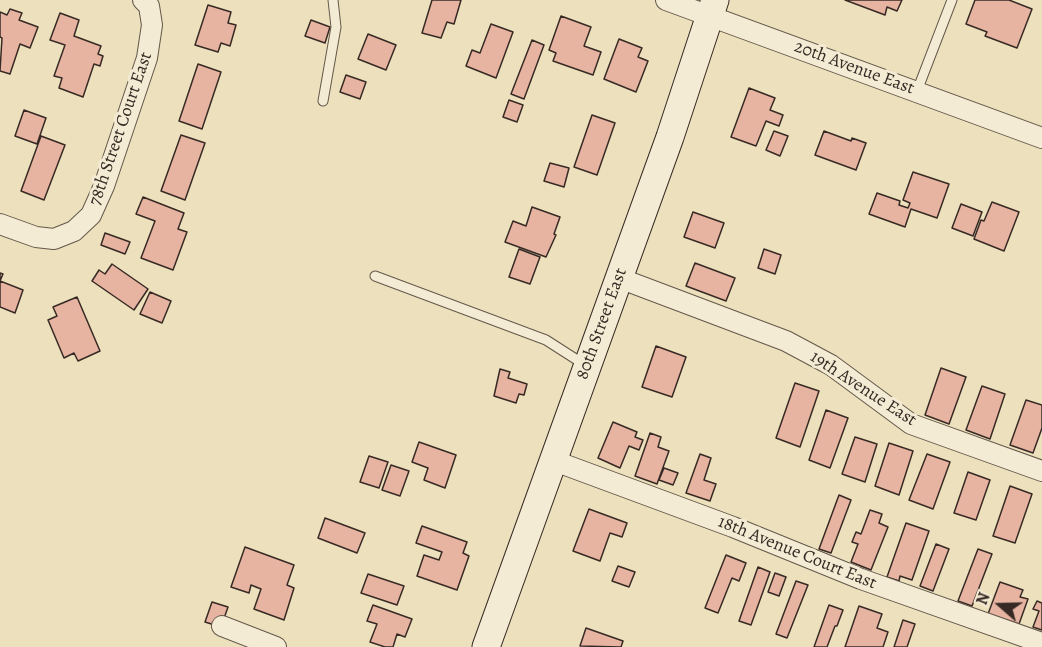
<!DOCTYPE html>
<html>
<head>
<meta charset="utf-8">
<style>
  body { margin:0 }
  #map { position:relative; width:1042px; height:647px; overflow:hidden; background:#ede0bc; font-family:Alegreya,serif }
  canvas { display:block }
  .north { position:absolute; left:970px; top:575px; width:60px; height:60px; -webkit-text-stroke:4px #f3ebd3; paint-order:stroke; rotate:290deg; font-size:16px; font-weight:700; line-height:24px; text-align:center; color:#372a25 }
  .north::after { content:''; display:block; margin:auto; width:21px; height:27px; background:#372a25; clip-path:polygon(50% 0,100% 100%,50% 72%,0 100%) }
</style>
</head>
<body>
<div id="map">
<canvas width="1042" height="647"></canvas>
<div class="north">N</div>
</div>
<script>
const c = document.querySelector('canvas').getContext('2d');
c.lineJoin = 'round';
function fillPath(path, color) { c.fillStyle = color; c.fill(path, 'evenodd'); }
function strokePath(path, color, width, dash) { c.strokeStyle = color; c.lineWidth = width; c.lineCap = dash ? 'butt' : 'round'; c.setLineDash(dash || []); c.stroke(path); }
function label(font, color, halo, rows, align = 'center') {
  c.font = font + ' Alegreya,serif'; c.lineWidth = 6; c.setLineDash([]); c.textBaseline = 'middle'; c.strokeStyle = halo; c.fillStyle = color; for (const [text, x, y, turn = 0] of rows) {
    c.save(); c.translate(x, y); c.rotate((+turn || 0) * Math.PI / 180); c.textAlign = isNaN(turn) ? turn : align; if (halo) c.strokeText(text, 0, 0); c.fillText(text, 0, 0); c.restore();
  }
}
const building = new Path2D(`
  M432 0H461L454 24 447 22 441 38 422 33Z
  M845 0H902L897 11 887 7 885 15Z
  M975 0H1009L1032 9 1017 48 985 36 987 32 966 24Z
  M208 5 231 12 228 23 236 25 230 46 221 43 218 52 195 45Z
  M10 9 22 13 19 20 38 27 30 48 20 44 10 74 0 71 2 38 0 37V12L7 15Z
  M60 13 79 20 74 36 101 46 98 54 103 56 100 66 94 64 83 97 59 88 62 78 54 76 65 45 50 40Z
  M561 16 591 27 584 46 601 52 593 75 553 61 556 53 549 50Z
  M311 20 330 27 325 43 305 36Z
  M491 24 513 32 496 78 466 66 472 50 480 53Z
  M368 34 396 45 386 70 358 59Z
  M619 39 642 48 638 57 648 61 636 92 604 79Z
  M532 40 544 45 524 99 511 94Z
  M198 64 221 72 202 129 179 121Z
  M346 75 366 82 360 99 340 92Z
  M749 88 775 98 770 110 783 115 779 126 766 121 756 146 731 137Z
  M509 100 523 105 517 122 503 117Z
  M24 110 46 118 37 144 15 136Z
  M592 115 615 123 597 175 574 167Z
  M774 131 788 136 780 156 766 150Z
  M824 131 851 141 852 138 866 143 856 170 815 155Z
  M181 135 205 143 185 200 161 191Z
  M41 136 65 145 44 200 21 191Z
  M550 163 569 168 564 187 544 181Z
  M913 172 949 184 937 218 911 209 905 227 869 214 877 193 900 201 899 205 908 208 910 203 903 200Z
  M143 197 184 213 178 229 187 232 173 270 141 258 155 221 136 214Z
  M992 202 1019 212 1004 251 974 239 981 220 984 221Z
  M961 204 982 212 973 236 952 228Z
  M532 207 560 217 554 234 556 235 546 257 505 242 513 221 526 226Z
  M693 212 724 223 715 248 684 237Z
  M105 233 130 242 125 254 101 245Z
  M519 249 540 257 530 284 509 277Z
  M764 249 781 255 775 274 758 268Z
  M695 263 735 278 726 301 686 286Z
  M112 264 148 289 134 310 92 281 99 270 105 274Z
  M0 273 3 274 0 281 23 290 15 313 0 307Z
  M150 292 171 301 162 323 140 314Z
  M77 297 100 351 78 361 74 353 64 358 48 320 57 316 53 307Z
  M656 346 686 357 672 397 642 387Z
  M941 368 966 377 949 424 925 415Z
  M500 369 510 372 508 378 527 384 524 395 519 394 516 403 494 396Z
  M795 383 819 391 800 447 776 438Z
  M982 386 1005 394 990 439 966 430Z
  M1026 400 1042 405V428L1033 453 1010 445Z
  M826 410 848 418 830 468 809 460Z
  M613 422 637 432 635 437 643 440 639 450 629 446 620 468 598 458Z
  M650 433 661 437 658 447 669 451 657 484 635 476Z
  M855 437 877 444 865 482 842 474Z
  M419 442 456 455 445 488 424 480 428 468 412 462Z
  M889 443 913 451 899 495 875 486Z
  M700 454 711 458 704 480 716 484 710 501 686 493Z
  M927 454 950 462 933 509 909 500Z
  M369 456 388 462 379 488 360 482Z
  M391 465 409 471 400 496 382 490Z
  M664 468 678 473 673 485 659 480Z
  M968 472 990 480 976 520 954 513Z
  M1010 486 1032 494 1015 543 993 536Z
  M839 495 851 500 831 553 819 549Z
  M589 509 627 523 622 537 610 533 600 561 573 551Z
  M870 510 882 514 879 523 888 527 871 570 851 562 858 544 852 542 856 532 861 534Z
  M325 518 365 533 357 553 318 538Z
  M906 523 929 531 912 580 900 576 899 581 887 577Z
  M422 526 467 542 463 553 469 556 457 590 417 576 424 555 439 560 442 552 416 543Z
  M936 544 949 549 933 591 920 586Z
  M245 547 294 565 287 585 294 588 284 620 254 609 261 589 251 585 249 593 231 587Z
  M978 549 992 554 972 606 958 601Z
  M726 555 746 563 739 581 732 578 718 613 705 608Z
  M618 566 635 572 629 587 612 581Z
  M758 567 770 572 751 625 739 621Z
  M775 573 786 577 779 596 768 592Z
  M368 574 404 586 397 605 361 593Z
  M796 581 808 585 787 638 776 634Z
  M1000 582 1023 590 1020 597 1028 599 1019 624 988 614Z
  M1037 601 1042 603V630L1033 627 1039 611 1033 609Z
  M212 602 228 607 221 627 205 622Z
  M373 605 412 619 405 637 397 634 393 647H385L370 642 377 624 367 621Z
  M829 605 843 610 837 626H835L827 647H814Z
  M859 606 882 614 877 628 888 632 883 647H845Z
  M903 620 915 624 907 647H894Z
  M586 628 623 641 621 647 580 646Z`);
fillPath(building, '#e7b4a1');
strokePath(building, '#372a25', 1.5);
const lane = new Path2D(`
  M917 91 952 0
  M323 101 336 27 333 0
  M375 276 546 340 585 365`);
const street = new Path2D(`
  M666 0 1042 138
  M0 224 36 237 54 239 74 231 91 215 104 186 147 58 152 25 149 6 143 0
  M619 278 786 341 831 365 911 424 1042 471
  M552 460 733 527 861 579 1042 643
  M222 626 276 647`);
const secondary = new Path2D(`
  M486 647 670 137 715 0`);
strokePath(lane, '#64584b', 11);
strokePath(street, '#64584b', 22);
strokePath(secondary, '#372a25', 29);
strokePath(lane, '#f3ebd3', 9);
strokePath(street, '#f3ebd3', 20);
strokePath(secondary, '#f3ebd3', 27);
label('18px', '#372a25', '#f3ebd3', [
  ["20th Avenue East",854,68,20],
  ["78th Street Court East",121,129,-71],
  ["80th Street East",602,324,-70],
  ["19th Avenue East",863,389,33],
  ["18th Avenue Court East",797,553,22]
]);
</script>
</body>
</html>
